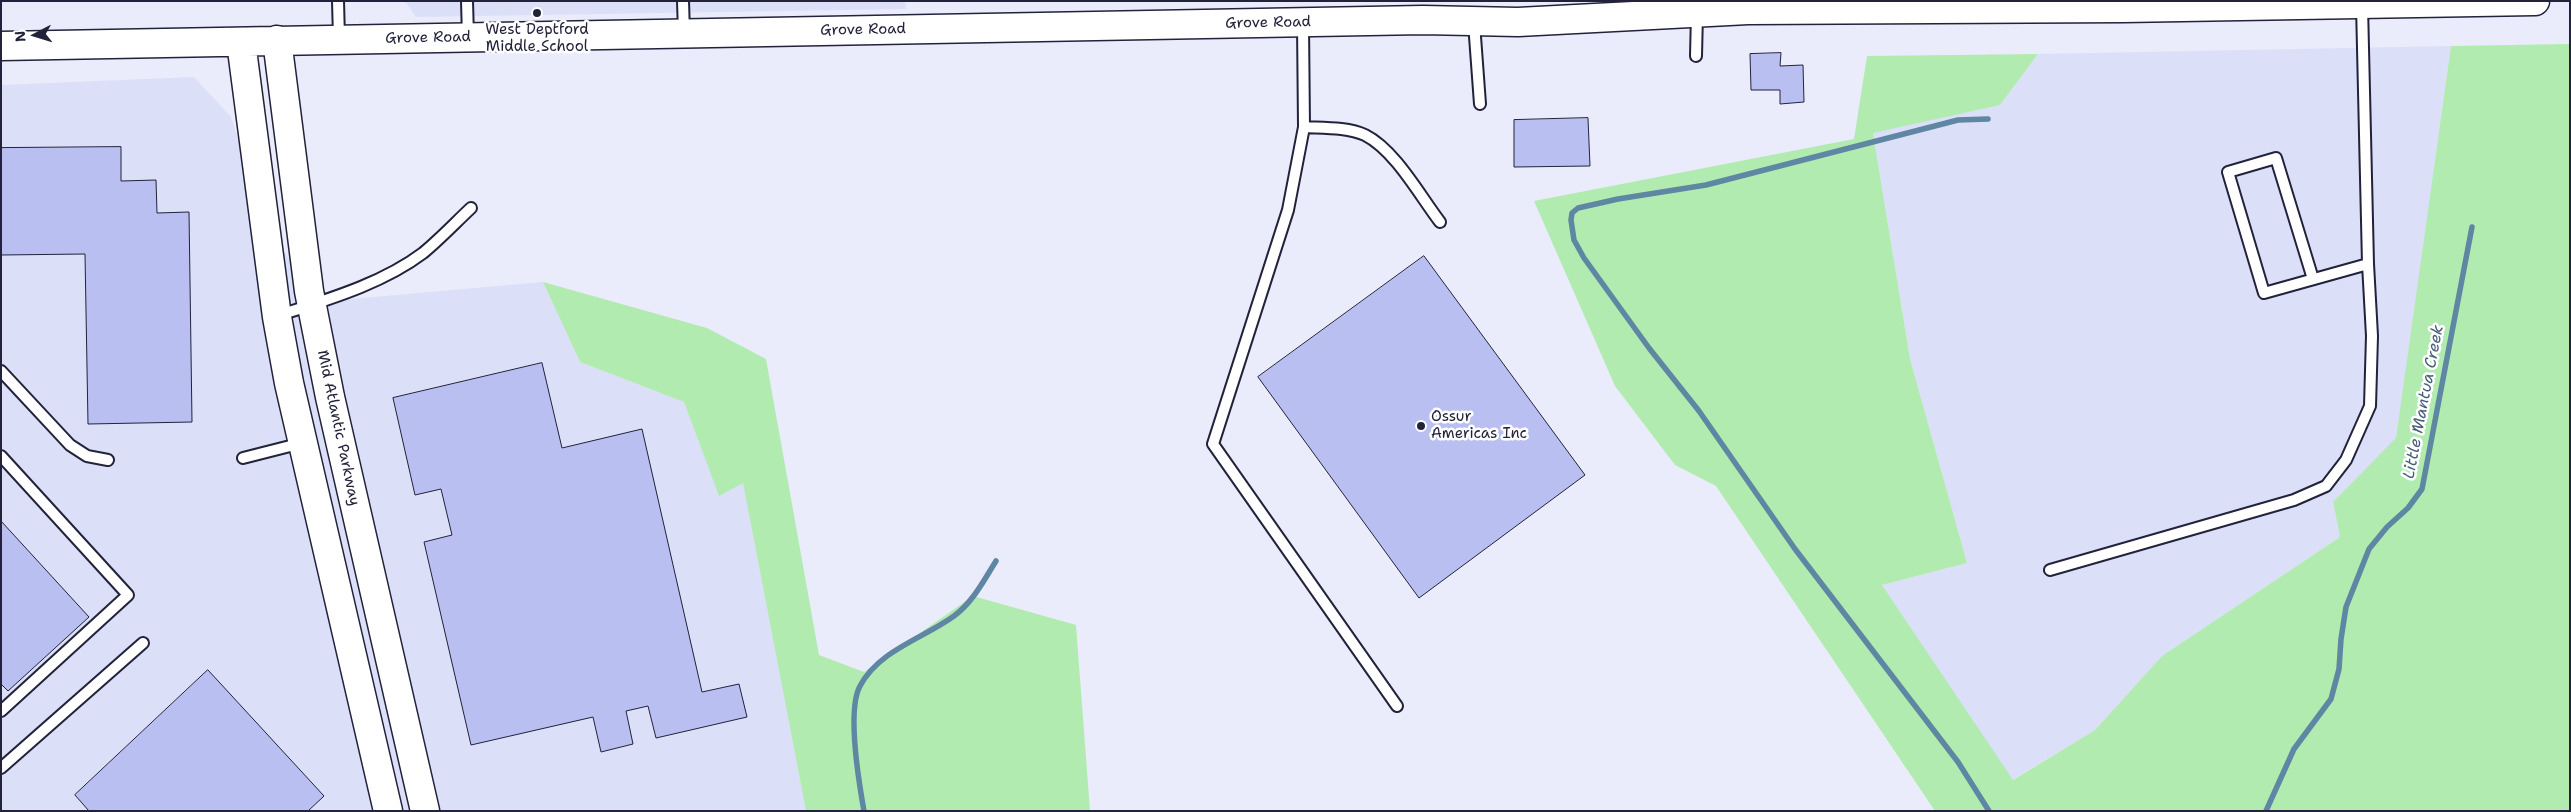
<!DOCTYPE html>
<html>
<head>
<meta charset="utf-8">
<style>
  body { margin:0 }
  #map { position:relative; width:2571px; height:812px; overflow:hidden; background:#eaecfb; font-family:"Shantell Sans",sans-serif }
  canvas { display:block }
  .frame { position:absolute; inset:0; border:2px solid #22223b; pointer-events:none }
  .north { position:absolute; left:10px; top:10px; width:50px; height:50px; -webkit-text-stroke:4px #fff; paint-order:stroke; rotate:265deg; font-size:14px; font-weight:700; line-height:20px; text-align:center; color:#22223b }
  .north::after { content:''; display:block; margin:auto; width:18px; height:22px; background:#22223b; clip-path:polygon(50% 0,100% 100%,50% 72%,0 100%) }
</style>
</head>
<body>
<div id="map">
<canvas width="2571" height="812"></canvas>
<div class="frame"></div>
<div class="north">N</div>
</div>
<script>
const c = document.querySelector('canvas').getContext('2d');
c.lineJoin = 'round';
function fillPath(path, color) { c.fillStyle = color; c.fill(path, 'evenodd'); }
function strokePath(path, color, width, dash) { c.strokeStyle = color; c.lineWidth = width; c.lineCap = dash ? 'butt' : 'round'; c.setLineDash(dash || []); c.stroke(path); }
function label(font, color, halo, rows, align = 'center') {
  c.font = font + ' "Shantell Sans",sans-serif'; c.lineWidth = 5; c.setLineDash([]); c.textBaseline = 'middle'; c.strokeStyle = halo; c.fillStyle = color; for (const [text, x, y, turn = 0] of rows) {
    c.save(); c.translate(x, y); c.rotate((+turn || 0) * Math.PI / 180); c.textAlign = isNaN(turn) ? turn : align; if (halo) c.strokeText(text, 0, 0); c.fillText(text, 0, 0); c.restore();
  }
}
fillPath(new Path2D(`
  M405 1H905L906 9 416 17Z
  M2451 46 2396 439 2333 502 2340 537 2162 656 2095 730 2012 780 1882 585 1967 563 1910 359 1873 132 2000 105 2038 54Z
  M194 77 231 117 264 220 310 291 340 300 543 282 580 362 684 402 719 495 743 482 806 811H1V85Z`), '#dbdff8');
fillPath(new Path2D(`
  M2570 44V811H1935L1716 486 1675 465 1615 386 1534 201 1854 139 1867 56 2038 54 2000 105 1873 133 1910 359 1967 563 1882 585 2013 780 2095 730 2162 656 2340 537 2333 502 2396 438 2451 46Z
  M543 282 707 328 766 359 819 655 864 672 973 596 1076 625 1090 811H806L743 483 719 496 684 402 580 362Z`), '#b1ebb0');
strokePath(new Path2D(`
  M1988 119 1958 120 1706 185 1618 199 1578 208 1572 213 1571 220 1574 240 1584 258 1649 348 1699 411 1795 549 1958 762 1989 811
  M864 811C859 783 847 710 860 686 879 650 924 638 954 616 973 602 984 580 996 561
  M2266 811 2294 749 2331 699 2339 669 2341 639 2346 607 2369 549 2387 527 2408 508 2422 489 2472 227`), '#5f86a3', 5.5);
const building = new Path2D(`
  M1781 53 1780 66 1803 65 1804 102 1780 104V90H1751L1750 54Z
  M1588 118 1590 166 1514 167V120Z
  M121 147V181L156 180 157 213 189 212 192 422 88 424 85 254 1 255V148Z
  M1424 256 1585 475 1419 598 1258 377Z
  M542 363 562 448 642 429 702 692 739 684 747 717 656 738 648 706 626 711 633 744 601 752 593 717 471 745 424 542 452 535 441 489 415 495 393 398Z
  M1 521 89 617 8 691 1 684Z
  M208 670 324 796 308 811H89L75 795Z`);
fillPath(building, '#b9c0f1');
strokePath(building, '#22223b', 1);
const lane = new Path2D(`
  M338 1 339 38
  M467 1 468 37
  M683 1 684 33
  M1474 23 1480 104
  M1303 24 1304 127 1288 210 1213 444 1397 706
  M1696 56 1697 13
  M1304 127C1323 128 1348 127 1365 135 1395 150 1420 196 1440 222
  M2313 279 2276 158 2228 172 2264 293 2368 264 2362 5
  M277 316C326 300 382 284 423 253 440 239 455 223 471 208
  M1 371 70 445 87 456 108 460
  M1 456 128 595 1 711
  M243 458 302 443
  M2050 570 2294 500 2326 486 2346 460 2370 406 2372 336 2368 264
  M1 768 143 643`);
const secondary = new Path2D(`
  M277 40 309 291 330 397 425 811
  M241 42 277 317 289 383 388 811
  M1 46 1423 20 1518 22 1748 10 2123 8 2535 1`);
strokePath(lane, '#22223b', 14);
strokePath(secondary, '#22223b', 31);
strokePath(lane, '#fff', 10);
strokePath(secondary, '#fff', 28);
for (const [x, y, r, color] of [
  [537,13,5,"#22223b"],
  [1421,426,5,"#22223b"]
]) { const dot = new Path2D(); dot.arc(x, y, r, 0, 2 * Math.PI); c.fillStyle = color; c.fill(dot); strokePath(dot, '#fff', 2); }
label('15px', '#22223b', '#fff', [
  ["Grove Road",1268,23,-1],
  ["Grove Road",863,30,-1],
  ["Grove Road",428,38,-1],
  ["Mid Atlantic Parkway",338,428,78]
]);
label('15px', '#22223b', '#fff', [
  ["West Deptford",537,30],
  ["Middle School",537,47],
  ["Ossur",1431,417,"left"],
  ["Americas Inc",1431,434,"left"]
]);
label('italic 16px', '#465c78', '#fff', [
  ["Little Mantua Creek",2424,402,-79]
]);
</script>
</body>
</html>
